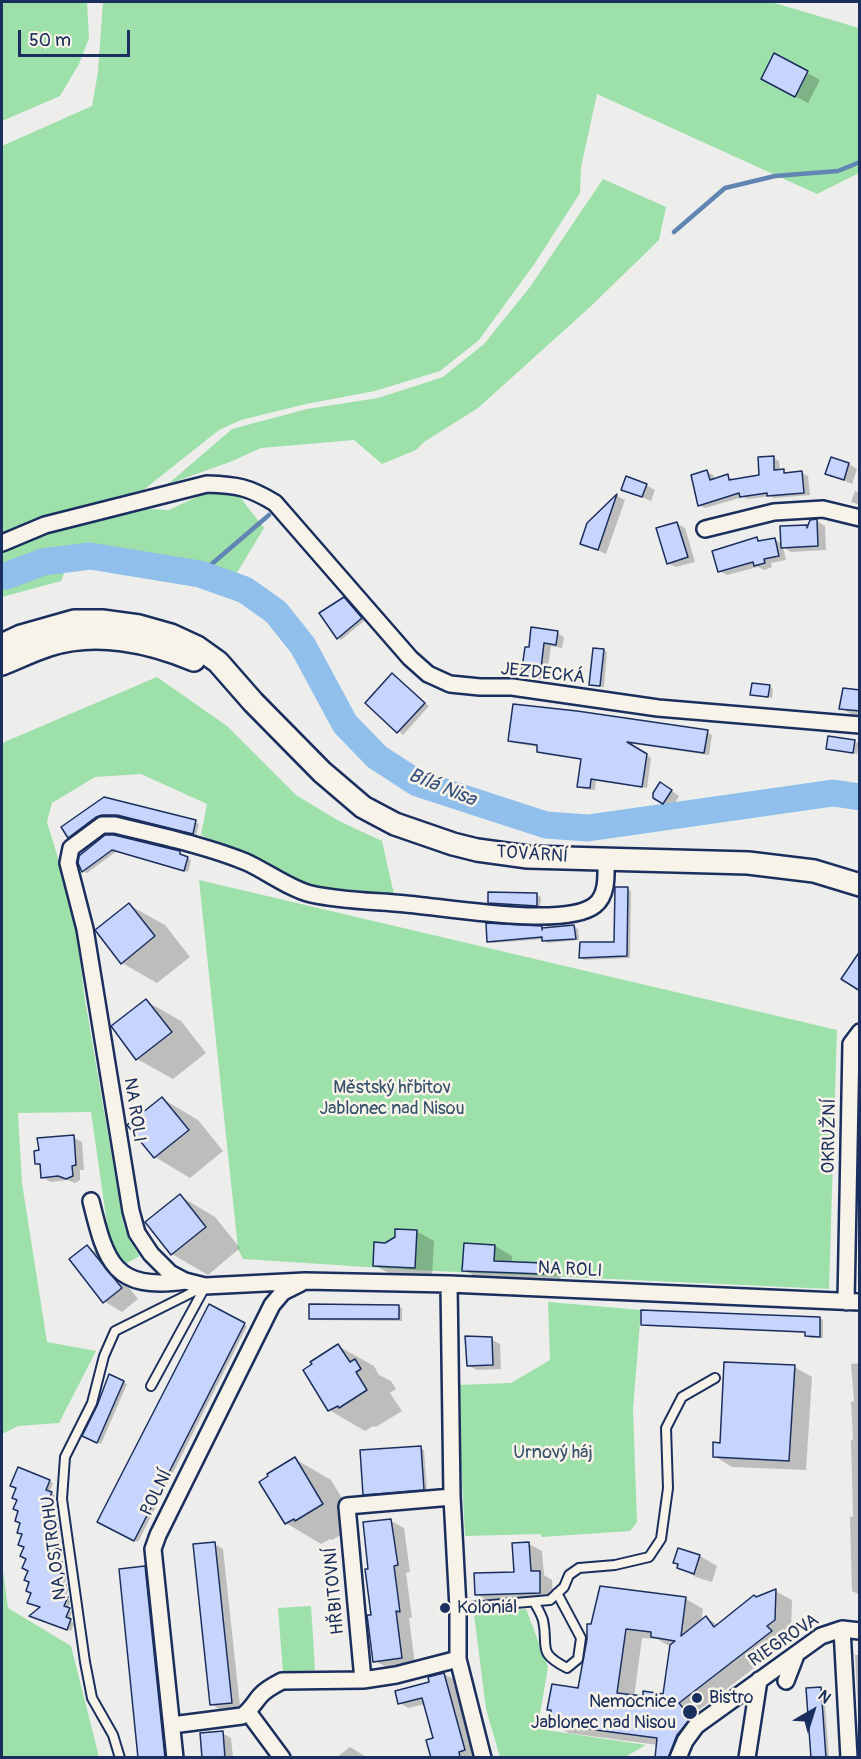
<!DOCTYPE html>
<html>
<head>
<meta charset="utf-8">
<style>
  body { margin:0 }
  #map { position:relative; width:861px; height:1759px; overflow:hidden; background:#ededec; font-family:Pangolin,sans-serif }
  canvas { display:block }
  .frame { position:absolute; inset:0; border:3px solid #1b2f5e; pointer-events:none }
  .north { position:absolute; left:783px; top:1681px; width:60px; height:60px; -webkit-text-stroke:4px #f7f3e8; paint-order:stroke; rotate:39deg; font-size:16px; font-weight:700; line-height:24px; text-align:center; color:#1b2f5e }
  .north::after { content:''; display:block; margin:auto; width:21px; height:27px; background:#1b2f5e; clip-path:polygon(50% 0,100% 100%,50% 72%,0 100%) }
  .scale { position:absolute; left:18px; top:30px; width:112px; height:27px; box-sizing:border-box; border:3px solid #1b2f5e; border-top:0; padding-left:8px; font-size:18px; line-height:21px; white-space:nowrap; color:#1b2f5e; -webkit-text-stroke:4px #f7f3e8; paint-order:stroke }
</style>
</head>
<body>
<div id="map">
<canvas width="861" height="1759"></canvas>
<div class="frame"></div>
<div class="north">N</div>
<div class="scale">50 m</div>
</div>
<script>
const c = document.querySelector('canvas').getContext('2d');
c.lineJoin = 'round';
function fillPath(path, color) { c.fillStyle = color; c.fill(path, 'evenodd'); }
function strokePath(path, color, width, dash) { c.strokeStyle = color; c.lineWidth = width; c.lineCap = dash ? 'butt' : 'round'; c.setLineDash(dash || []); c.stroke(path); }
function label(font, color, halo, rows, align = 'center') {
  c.font = font + ' Pangolin,sans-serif'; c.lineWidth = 5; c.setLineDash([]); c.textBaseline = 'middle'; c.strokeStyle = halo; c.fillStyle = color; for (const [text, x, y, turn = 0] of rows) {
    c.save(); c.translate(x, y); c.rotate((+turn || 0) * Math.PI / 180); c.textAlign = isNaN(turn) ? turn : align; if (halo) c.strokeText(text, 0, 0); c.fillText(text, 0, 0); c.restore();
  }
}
fillPath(new Path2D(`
  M2 2H87L89 38 79 64 60 96 2 121Z
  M103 2H771L859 28V173L817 194 597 94 581 167 580 193 535 263 479 340 440 371 375 391 306 404 241 420 219 430 127 503 78 520 74 528 128 508 169 510 228 482 264 528 235 576 191 563H169L149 557 79 549 71 555 61 581 2 597V146L92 106 98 72Z
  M603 179 666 207 659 240 589 308 478 408 424 442 416 450 382 464 354 440 261 448 230 462 168 484 232 429 307 409 378 398 443 377 484 344 530 287Z
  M157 677 227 726 296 795 339 821 382 841 394 894 311 886 201 835 207 804 141 774 95 777 52 803 47 822 76 918 84 994 123 1222 129 1239 140 1256 123 1265 111 1251 91 1112 18 1113 22 1183 47 1342 96 1351 59 1423 18 1426 2 1434V743Z
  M199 880 837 1030 829 1289 413 1270 243 1259 238 1249Z
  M548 1302 641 1310 633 1409 637 1522 630 1531 542 1537 540 1534 465 1536 457 1385 511 1383 550 1360Z
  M2 1563 8 1608 71 1646 99 1757H2Z
  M311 1606 315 1670 283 1673 278 1608Z
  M526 1609 548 1667 540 1714 546 1730 646 1745 625 1757H500L486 1709 474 1614Z`), '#9ee0aa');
fillPath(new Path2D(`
  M775 55 820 80 808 103 776 86Z
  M773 458 779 461 780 471 789 474 802 473 808 476 810 495 774 498 770 496 748 499 743 497 705 508 699 505 707 472 713 475 715 480 727 476 733 479 761 476Z
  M849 464 857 469 852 484 827 473Z
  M646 485 655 490 651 501 623 489Z
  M855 491 860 493V505L851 502Z
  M617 496 625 500 606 554 581 543 588 524Z
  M817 521 825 526 826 550 791 552 783 547 786 560 771 563 772 567 764 570 758 567 727 575 719 571 757 539 762 542 775 540 783 544Z
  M676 523 685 528 695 562 676 567 668 563Z
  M344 598 365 620 341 640 338 637Z
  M557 633 564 637 562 648 551 646 546 680 529 678 523 674 530 649Z
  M603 650 607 652 604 687 594 686 591 684Z
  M393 675 429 706 403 735 367 703Z
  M770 687 773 689 772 698 752 695Z
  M860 692V716H854L841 708Z
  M707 732 712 735 709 755 626 743 651 758 647 788 596 781 595 790 583 789 579 786 582 760 543 754 538 751 539 747 514 743 509 740Z
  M830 738 859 743 857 754 828 749Z
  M669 789 679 796 672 808 654 797Z
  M104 799 195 822 199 824 196 835 120 817 101 818 73 839 69 837Z
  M114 836 178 852 183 857 191 860 188 872 117 851 87 873 83 871 80 863Z
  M627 889 631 891 630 958 584 960 581 958 615 944Z
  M490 894 537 895 541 897 540 907 494 905 490 903Z
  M129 905 165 925 190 957 157 983 122 963Z
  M574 926 578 929 579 940 547 943 544 939 492 943 488 941 541 927 545 929Z
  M146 1001 181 1021 206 1053 173 1079 137 1059Z
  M163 1099 198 1120 223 1151 190 1178 155 1157Z
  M73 1137 82 1142 84 1170H80V1180L75 1183 67 1180 51 1182 42 1177V1166L36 1163Z
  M180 1196 215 1217 240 1248 208 1275 172 1254Z
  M416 1231 434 1241 432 1277 392 1275 374 1265 385 1245 396 1238Z
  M495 1246 512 1256V1263L543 1265 561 1275 560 1283 481 1280 464 1270Z
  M87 1247 105 1257 138 1299 122 1312 104 1301Z
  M209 1306 247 1326 138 1542 99 1522Z
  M398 1306 402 1308V1321L314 1320 310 1318Z
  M820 1318 823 1320V1338H810L806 1335 807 1333 646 1326 642 1324Z
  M491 1339 500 1344 501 1369 477 1370 469 1366Z
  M338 1346 374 1366 379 1375 391 1381 396 1389 390 1393 402 1411 376 1427 373 1426 365 1431 329 1410Z
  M860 1363V1595L852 1591 850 1517H853L851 1440H853L851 1402 854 1401 851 1364Z
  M794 1367 812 1377 806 1470 732 1467 714 1456 722 1444Z
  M124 1382 127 1384 101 1444 88 1438Z
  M420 1448 424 1450 427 1491 369 1496 365 1494Z
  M295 1459 331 1480 358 1525 332 1540 330 1539 321 1544 286 1523 271 1477Z
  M49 1481 53 1483 49 1493 55 1495 51 1504 56 1507 53 1516 58 1519 55 1528 61 1530 57 1539 62 1542 58 1550 64 1553 60 1563 65 1566 56 1590 59 1591 65 1576 67 1577 63 1586 69 1589 65 1598 71 1600 68 1609 72 1612 69 1620 74 1623 71 1631 35 1617 42 1608 33 1593 23 1535 19 1532Z
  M391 1521 404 1528 410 1572 406 1573 412 1618H409L415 1665 388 1668 375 1661 370 1570Z
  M214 1544 223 1549 240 1707 219 1709 211 1704Z
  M529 1544 542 1551 544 1575 552 1580 553 1600 489 1601 476 1594 515 1573Z
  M679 1550 700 1556 717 1566 712 1582 696 1577 679 1567Z
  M145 1567 148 1569 169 1758H140Z
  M602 1587 686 1599 703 1609 701 1622 706 1618 718 1625 756 1598 775 1591 792 1600 791 1629 783 1636 788 1642 695 1713 707 1728 693 1747 689 1758H656L658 1745 568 1733 551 1723 553 1711 549 1709 580 1690ZM642 1638 657 1639 671 1647 664 1695 634 1697Z
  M855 1655H860V1750Z
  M444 1674 453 1679 473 1755 467 1758H432L435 1739 425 1704 408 1708 400 1703Z
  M821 1689 824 1691 829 1758H812Z
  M222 1733 231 1738 233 1758H204Z
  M350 1747 368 1758H336Z`), '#0003');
strokePath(new Path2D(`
  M674 232 725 188 775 176 838 171 860 162
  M200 574 269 515`), '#6185b2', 4.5);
strokePath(new Path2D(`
  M6 576 43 562 90 556 200 574 245 590 276 612 303 646 345 724 377 757 417 783 546 825 588 828 833 793 860 797`), '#8fbfea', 27);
const building = new Path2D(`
  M774 53 808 71 795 97 761 79Z
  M774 456V470L784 469V473L802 471 804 493 767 496V493L740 497 739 493 698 506 691 475 707 470 710 480 728 474 729 480 759 475 758 457Z
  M831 457 849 463 844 480 825 474Z
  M626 476 647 484 642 497 621 490Z
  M617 494 598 550 580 544 587 523Z
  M817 519 818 546 781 548 780 526 807 525V528L810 520Z
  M677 522 688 557 667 564 656 528Z
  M757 537 758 541 775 538 779 556 764 559 765 563 754 566 753 562 718 572 712 551Z
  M344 597 362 618 337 639 319 613Z
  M531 627 558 631 556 645 544 643 540 677 521 675 525 647H529Z
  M593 648 604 649 600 686 589 685Z
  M392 673 425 703 397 733 365 703Z
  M752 683 770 685 768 697 750 695Z
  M843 688 860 690V711L839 709Z
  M513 704 577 711 708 730 704 753 627 742 647 754 642 787 591 779 590 788 577 787 581 759 537 752V745L508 741Z
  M828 736 855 740 853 753 826 749Z
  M660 782 672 790 663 804 653 798V793Z
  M104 797 196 820 193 834 117 815H102L96 817 68 838 61 827Z
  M105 835H114L180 851V854L188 857 184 871 112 850 82 872 78 863 79 856Z
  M615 887H628L627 956 579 958 580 942H614Z
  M488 892 537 893V906L488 903Z
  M129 903 155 936 121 964 95 930Z
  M486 923 542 926V930V928L574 925 576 939 542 941V937L487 942Z
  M860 951V991L841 979Z
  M146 999 172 1032 136 1060 111 1026Z
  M162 1097 189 1130 154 1158 127 1125Z
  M74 1135 76 1165 72 1166 73 1176 66 1179 58 1176 41 1178 40 1164H35L34 1151 39 1150 37 1138Z
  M180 1194 206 1227 171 1255 145 1222Z
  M395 1229 417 1230 415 1268 373 1266 374 1242 385 1243 395 1237Z
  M464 1243 495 1245 494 1261 544 1263 543 1274 462 1271Z
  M87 1245 122 1288 103 1303 69 1259Z
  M209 1304 245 1323 134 1541 97 1522Z
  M309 1304 399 1305V1319H309Z
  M641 1310 820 1317V1337L805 1336V1332L641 1325Z
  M465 1336 492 1337 493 1365 467 1366Z
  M338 1344 350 1362 355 1359 361 1369 356 1372 367 1390 339 1408 338 1406 328 1411 303 1370 312 1364 310 1362Z
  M724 1362 795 1365 789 1461 713 1457V1442L720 1443Z
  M109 1374 124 1381 97 1443 82 1436 97 1406Z
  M421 1446 424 1490 363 1495 360 1450Z
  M295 1457 323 1504 295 1521 294 1519 285 1524 259 1482 268 1476 267 1474Z
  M18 1467 50 1480 46 1490 52 1492 48 1501 54 1504 50 1513 56 1515 52 1525 58 1527 54 1536 59 1538 55 1548 61 1550 57 1560 62 1562 58 1572 64 1574 60 1583 66 1585 62 1595 68 1597 64 1606 70 1608 66 1617 71 1619 67 1630 29 1616 40 1607 27 1603 31 1593 26 1591 29 1582 24 1580 28 1571 22 1568 26 1559 20 1556 24 1547 18 1545 22 1534 17 1533 20 1523 15 1521 18 1511 13 1509 17 1500 12 1498 16 1488 10 1486Z
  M391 1519 398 1565 394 1566 400 1612 396 1611 402 1658 373 1662 367 1615H371L365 1569H368L363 1522Z
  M215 1542 232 1703 210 1705 193 1544Z
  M529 1542 531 1571H540V1593L475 1595 474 1573 514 1572 512 1543Z
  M678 1548 700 1555 694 1574 677 1568 678 1564 673 1563Z
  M145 1566 165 1758H138L119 1569Z
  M600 1586 686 1597 681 1636 706 1616 714 1627 754 1595 756 1597 776 1589 775 1620 767 1626 772 1631 679 1703 691 1718 677 1735 668 1758H655L657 1738 550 1724 551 1710H547L552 1684 578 1688 587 1639V1624H591ZM626 1629 651 1632V1637L675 1641 670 1645 663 1694 643 1691V1696L617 1693Z
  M444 1673 465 1750 459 1752 460 1758H431L426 1740 433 1738 422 1698 398 1704 395 1691 429 1682 428 1677Z
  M821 1687 826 1758H811L806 1688Z
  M223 1731 225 1758H202L200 1733Z`);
fillPath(building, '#c7d4fb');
strokePath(building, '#1b2f5e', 1.5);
const lane = new Path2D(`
  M151 1386 205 1287
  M534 1602C537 1607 541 1614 543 1620 549 1648 536 1652 567 1668L578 1659 581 1638 557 1593
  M458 1608 550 1600 564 1587 569 1575 579 1568 615 1565 649 1557 661 1539 668 1488 666 1428 682 1397 715 1378
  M120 1758 113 1735 92 1698 85 1662 62 1499 65 1457 92 1403 104 1356 115 1331 203 1287`);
const street = new Path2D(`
  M705 529 774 512 823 509 860 518
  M2 543 45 525 207 484C237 485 249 487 275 503L410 658 428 674 450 684 480 687H512L658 708 860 725
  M606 859C606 874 608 895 595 905 566 929 444 907 406 904 375 901 342 901 311 894 292 890 266 871 246 862 204 845 159 836 115 825H102L71 848 68 863 85 929 131 1211 137 1233 151 1254 170 1273 185 1281 205 1286 305 1281 449 1284 860 1302
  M91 1201C106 1263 114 1291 185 1281
  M449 1284 452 1497 458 1608V1659L483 1758
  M846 1302 851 1044 860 1032
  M842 1629 849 1758
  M363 1680 347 1506 452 1497
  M786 1681 796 1655
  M248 1712 282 1758
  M172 1725 242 1716C250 1711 254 1703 260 1696 266 1689 274 1685 282 1681L363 1680 396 1675 458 1659
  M175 1758 153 1549 158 1535 272 1305 283 1292 301 1283
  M678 1758 685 1741 696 1726 821 1636 842 1629 860 1631
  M747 1758 759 1680`);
const secondary = new Path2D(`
  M2 645 21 636 74 621H102L139 626 171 635 197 647 218 662 253 702 322 772 363 807 395 824 453 844 477 850 528 857 748 863 814 871 860 885
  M2 664C17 658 33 650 49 645 96 630 149 641 194 660`);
strokePath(lane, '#1b2f5e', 12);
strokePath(street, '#1b2f5e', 20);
strokePath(secondary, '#1b2f5e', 26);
strokePath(lane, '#f7f3e8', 8);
strokePath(street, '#f7f3e8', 15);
strokePath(secondary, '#f7f3e8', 21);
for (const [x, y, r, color] of [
  [445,1608,6,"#1b2f5e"],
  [697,1698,6,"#1b2f5e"],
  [690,1712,8,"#1b2f5e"]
]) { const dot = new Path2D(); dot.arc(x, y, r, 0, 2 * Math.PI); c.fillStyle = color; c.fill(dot); strokePath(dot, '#f7f3e8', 2); }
label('18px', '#1b2f5e', '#f7f3e8', [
  ["JEZDECKÁ",543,674,6],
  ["TOVÁRNÍ",532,855,4],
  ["NA ROLI",134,1110,81],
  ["OKRUŽNÍ",830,1136,-89],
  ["NA ROLI",570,1270,3],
  ["POLNÍ",157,1493,-64],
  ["NA OSTROHU",55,1548,-97],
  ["HŘBITOVNÍ",335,1591,-95],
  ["RIEGROVA",784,1641,-34]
]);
label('18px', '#35526d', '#f7f3e8', [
  ["Městský hřbitov",392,1088],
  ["Jablonec nad Nisou",392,1109],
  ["Urnový háj",553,1453]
]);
label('18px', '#1b2f5e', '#f7f3e8', [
  ["Koloniál",457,1608],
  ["Bistro",709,1698],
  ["Nemocnice",676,1702,"right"],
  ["Jablonec nad Nisou",676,1723,"right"]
], 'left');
label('italic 20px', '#385381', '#f7f3e8', [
  ["Bílá Nisa",442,788,22]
]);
</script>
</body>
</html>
